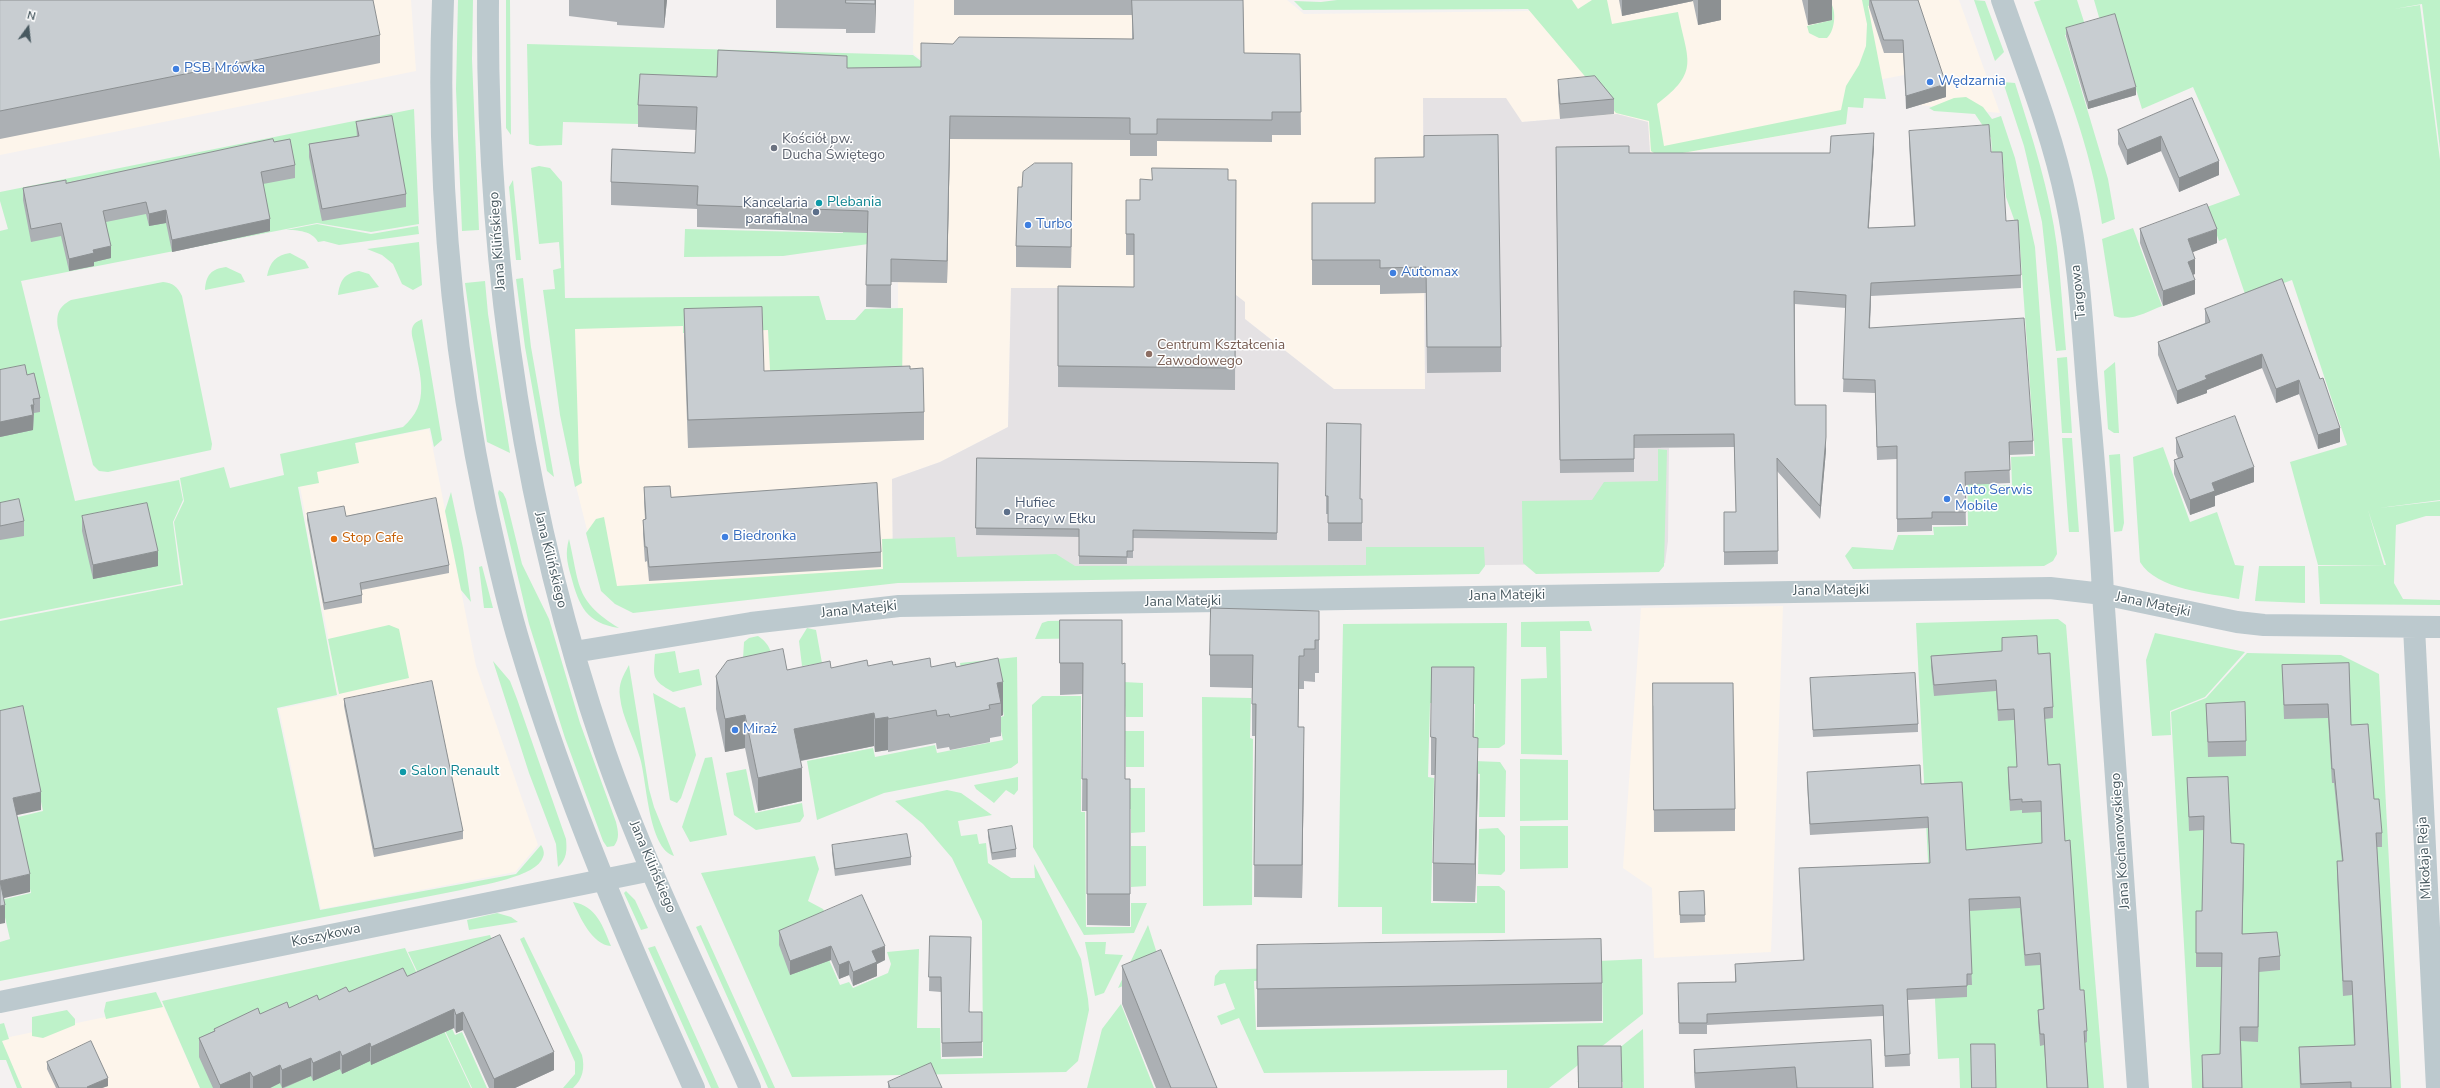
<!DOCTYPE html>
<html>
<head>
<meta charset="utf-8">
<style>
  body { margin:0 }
  #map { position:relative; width:2440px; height:1088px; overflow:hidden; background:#f4f1f1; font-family:"Nunito Sans",sans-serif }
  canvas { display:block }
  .north { position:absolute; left:8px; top:8px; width:40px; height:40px; -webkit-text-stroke:3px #fff; paint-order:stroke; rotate:15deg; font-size:11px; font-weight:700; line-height:16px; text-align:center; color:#485960 }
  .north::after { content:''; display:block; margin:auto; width:14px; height:18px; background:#485960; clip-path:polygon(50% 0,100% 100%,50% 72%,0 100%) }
</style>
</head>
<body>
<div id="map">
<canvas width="2440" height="1088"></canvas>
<div class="north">N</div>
</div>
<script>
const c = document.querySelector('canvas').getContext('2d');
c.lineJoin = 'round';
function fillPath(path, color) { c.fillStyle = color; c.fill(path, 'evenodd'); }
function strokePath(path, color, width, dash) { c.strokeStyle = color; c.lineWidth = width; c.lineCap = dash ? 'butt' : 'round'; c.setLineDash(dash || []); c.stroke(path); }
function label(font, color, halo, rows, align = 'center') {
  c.font = font + ' "Nunito Sans",sans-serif'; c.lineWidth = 3; c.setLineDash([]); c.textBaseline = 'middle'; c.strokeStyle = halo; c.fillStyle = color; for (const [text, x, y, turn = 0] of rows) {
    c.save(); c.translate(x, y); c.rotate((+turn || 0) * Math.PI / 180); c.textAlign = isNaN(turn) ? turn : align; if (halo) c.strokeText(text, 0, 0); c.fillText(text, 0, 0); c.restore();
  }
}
fillPath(new Path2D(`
  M0 0H411L416 71 0 155Z
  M914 0H1287L1304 14 1534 11V0H1959L2000 113 1919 105 1904 75 1847 86 1839 125 1659 158 1650 153 1648 122 1617 114 1522 122 1423 98 1425 389H1334L1245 319 1011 288 1008 427 940 462 892 479 893 572 602 590 576 486 547 315 778 312 898 362V238L922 60 913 53Z
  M429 429 476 666 538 845 515 872 321 909 279 709 339 696 295 460 356 446V443Z
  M1783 606 1771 952 1654 958 1652 888 1623 868 1641 608Z
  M163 1005 200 1088H20L0 1039Z`), '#fdf5eb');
fillPath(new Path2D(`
  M1423 98H1506L1522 122 1617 114 1648 122 1650 152 1659 158 1661 448H1669L1668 541 1665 563 893 572 892 479 940 462 1008 427 1011 288H1227L1245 302V319L1334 389H1425Z`), '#e5e2e4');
fillPath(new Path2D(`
  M458 0H473L472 59 479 230 462 231 456 89Z
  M506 0H510L511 135 506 128Z
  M1337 0H1572L1578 9 1592 0H1607L1612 24 1678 12C1687 60 1701 71 1657 104L1664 146 1841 110 1846 86 1859 65 1866 46 1867 24 1862 0H1885L1868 6 1886 99 1864 98 1863 108 1848 107 1846 124 1660 157 1651 151 1649 121 1616 113 1528 9 1303 10 1294 1 1321 2Z
  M1828 0C1837 6 1836 30 1827 38H1819L1809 33 1807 26 1832 20Z
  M1974 0 1985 1 2004 52 1995 61Z
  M2041 0H2077L2086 28 2065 35 2108 179 2115 219 2102 224C2091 145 2062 77 2034 2Z
  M2094 0H2440V149L2422 4 2394 9 2420 5 2440 160V500L2379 508 2440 501V516H2426L2396 525 2394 583 2403 599 2440 600V605L2320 604 2318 566 2386 565 2368 510 2384 565H2318L2290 462 2347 445 2292 280 2246 297 2226 238 2219 241 2207 207 2240 195 2193 87 2142 109 2115 20 2101 24Z
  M527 44 913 55 921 61 918 237 783 256 684 257 685 229 843 233 845 174 716 99 639 96 638 124 563 122 562 145 537 146 529 144Z
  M2003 82 2015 83C2032 137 2050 191 2057 247 2061 281 2063 316 2066 350L2056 351 2042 222 2024 146Z
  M1966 97 1983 107 1992 119 2001 116 2015 158 2035 247 2057 554 2053 561 2044 566 1853 569 1845 556 1852 547 1893 550 1898 535H1934L1933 527 1968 526 1967 459 1990 458 1992 486 2012 485 2011 457 2035 456 2019 233 2006 197 2003 164 1993 163 1991 138 1975 114 1934 111 1929 108 1954 98Z
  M414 109 419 224 371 232 317 223 21 281 75 501 179 480 183 500 173 522 181 584 0 619V231L8 229 0 201V192Z
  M539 166 550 168 562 182 565 298 819 296 826 320H855L865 309 903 308 902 385 771 389 768 330 683 333V326L575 329 579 463 582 483 575 487 560 415 543 290 555 289 553 270 561 268 559 242 539 244 531 168Z
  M513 180 521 260H516L509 187Z
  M317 224 371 234 418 226 419 234 339 245 324 241 318 242C312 231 298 230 286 230Z
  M2133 228 2162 306C2147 312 2130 322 2114 316L2102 239Z
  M419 242 422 285 413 290 402 284 393 264 382 255 367 249Z
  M290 253 305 261 309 268 267 276C270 262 276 255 290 253Z
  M226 267 241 274 245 282 205 290C206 275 211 269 226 267Z
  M359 271 369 274 379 287 338 295C340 281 344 273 359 271Z
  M523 278 531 347 554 477 547 471 525 347 516 279Z
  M485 281 488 314 510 453 487 442 465 283Z
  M163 282C173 283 177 286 182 296L212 444 211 450 108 472 99 471 93 465 58 328C56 315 58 307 71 300Z
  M422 319 442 440 434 447 430 428 355 443 359 463 317 472 319 483 298 487 337 695 277 708 320 910 516 874 541 845C543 848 545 853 543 857 537 877 480 885 461 890L0 981V942L10 939 1 900 31 893 14 818 43 811 24 722 0 727V621L183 585 174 522 184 501 180 478 224 467 230 488 284 475 280 454 403 427C431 403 420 376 414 344 413 339 410 332 413 326 415 322 419 321 422 319Z
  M2067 357 2072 433H2062L2057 358Z
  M2115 362 2119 433H2114L2108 429 2104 371Z
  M2062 438H2072L2079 532H2069Z
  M2163 447 2190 522 2217 512 2235 565 2244 566 2239 599C2209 593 2157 590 2140 562L2133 457Z
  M1658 449 1667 450 1664 566 1659 572 1536 574 1523 563 1522 501 1592 500 1604 482 1658 481Z
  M2120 454 2124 523 2122 531 2114 532 2109 455Z
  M499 490 503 493 506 499 522 564 549 619 580 723 616 822C618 831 620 838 614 846L607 847 603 841 565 738 529 624 498 493Z
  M451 492 463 548 471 602 461 590 445 511Z
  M604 517 617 586 883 569 882 539 955 537 957 557 1056 554 1075 566 1366 565V547H1484L1485 566 1479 574 898 583 633 613 615 604 601 591 586 533 596 519Z
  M569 539C580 586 575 601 619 628 586 623 579 606 571 576 567 562 565 553 569 539Z
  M482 566 493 608H484L479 567Z
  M2259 566H2305V603L2255 601Z
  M2058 619 2066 625 2104 1088H1960L1959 1058 1938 1059 1916 623Z
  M1109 620V638L1035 639 1042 623 1048 621Z
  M1589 621 1592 631H1560L1562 755 1521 754V679L1547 678 1546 647H1521V622Z
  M1507 623 1505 744 1499 748H1474L1475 704 1430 703 1428 777 1434 778 1431 903H1477V886H1499L1505 891V933L1382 934V907H1338L1343 624Z
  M389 625 399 629 409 678 339 694 328 639Z
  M807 628 816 630 822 663 802 666 799 641Z
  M2155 633 2245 652 2205 697 2170 711 2171 735 2152 736 2146 660Z
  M758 636C772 645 772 656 775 671L743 659 744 642 749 638Z
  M675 651 679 673 699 669 702 685 673 692C652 680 653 678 655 654Z
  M2247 653 2341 655 2379 674 2401 1088H2192L2171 712 2206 698Z
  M1017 657 1018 763 1011 768 884 793 817 820 807 761 873 748 875 757 935 745 937 753 1003 740 998 718 1004 716 999 690 966 697 960 663Z
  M493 661 510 681 517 699 566 839C567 850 567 859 558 867L556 844 529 773Z
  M629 665 649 789 654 807 674 856C648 848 647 781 640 758 634 738 622 717 620 697 618 684 623 676 629 665Z
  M1123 682 1143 683V717H1126Z
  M653 693 680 708 685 707 696 755 681 798 677 803 670 800Z
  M1042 696H1081V812H1085L1086 927H1131V903H1147L1134 933 1084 935 1033 847 1032 705Z
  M1202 697 1251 698 1250 738 1253 739 1252 905 1203 906Z
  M1125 731H1144V767H1126Z
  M712 757 727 835 690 842 682 827 705 758Z
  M1520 759 1568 760V820L1520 821Z
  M1474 761 1500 762 1506 771 1505 817H1479L1480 774 1474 773Z
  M746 769 755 813 802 803 804 816 800 822 756 830 734 815 726 773Z
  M1018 777V790L1014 795 1006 790 994 803 976 789 974 785Z
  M1126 788H1145V832L1131 833V809H1126Z
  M947 790 961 793 992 815 958 821 961 836 977 834 979 844 986 843 988 863 1011 878H1035L1034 864 1081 959 1088 999 1089 1010 1078 1061 1066 1072 792 1077 701 873 815 856 819 869 808 901 823 909 830 921 815 928 840 985 849 982 853 988 888 973 891 964 887 952 919 949 917 1028H940L941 1059 983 1058 982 921 952 858 923 824 895 801Z
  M1520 826H1568V868L1520 869Z
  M1498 828 1505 836V871L1501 875 1478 874 1479 829Z
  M1131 846H1146V886L1131 887Z
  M626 891 635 900 648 928 641 930 624 893Z
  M573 902C597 906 603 927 611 946 592 945 580 917 573 902Z
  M497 913 511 917 518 922 469 930 467 920Z
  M701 925 775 1088H768L696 927Z
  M1148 925 1160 963 1156 973 1118 988Z
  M490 935 496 951 447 1018 455 1035 462 1032 487 1088H472L408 952Z
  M524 937 582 1055C585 1068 583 1079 573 1088H563L575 1074V1062L520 939Z
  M1085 942H1106L1105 954 1123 955 1104 993 1095 996Z
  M655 946 719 1088H711L648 948Z
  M405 948 471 1088H200L162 1001Z
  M1642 959 1643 1014 1549 1088H1507V1070L1264 1073 1239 1018 1221 1025 1217 1016 1235 1009 1225 983 1214 986 1215 976 1220 970 1276 968 1277 980 1254 981 1256 1030 1603 1023 1602 975 1578 976 1577 962Z
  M156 992 163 1007 106 1019 104 1011 106 1002Z
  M1121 1004 1154 1088H1087L1102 1029Z
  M67 1010 75 1019V1025L43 1038 32 1036V1017Z
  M4 1023 9 1039 2 1041 22 1088H17L6 1060H0V1024Z
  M1643 1029 1644 1088H1623V1082H1577Z`), '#bef2c9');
strokePath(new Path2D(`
  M443 0C436 170 451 341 486 507 496 553 506 600 520 645 566 799 628 942 694 1088
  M488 0C486 256 521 506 604 749 644 865 700 976 750 1088
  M2002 0C2025 66 2052 132 2066 200 2079 260 2082 323 2087 384 2093 454 2100 524 2103 594L2138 1088
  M2414 627 2437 1088
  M574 652 751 623 899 606 2050 588 2103 594 2237 622 2264 625 2440 627
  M0 1002 652 870`), '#bcc9ce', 22);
fillPath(new Path2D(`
  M0 0 380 35V63L0 139Z
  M569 0H667L664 28 617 25V22L569 16Z
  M776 0H876L875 33H846V29L776 28Z
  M954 0H1243L1244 53 1300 54 1301 135H1272V142L1157 141V156H1130V140L950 139 947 283 891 282V308L866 307 867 233 697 227V209L611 205V182L695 153 696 130 638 127V105L717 77 847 68 921 67 953 44 1132 39V15H954Z
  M1619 0H1721V20L1698 25 1693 1 1622 16Z
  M1802 0H1832V20L1808 25Z
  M1869 0H1918L1946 97 1906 109 1903 53H1884L1869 7Z
  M2066 28 2136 95 2088 109 2066 36Z
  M1558 80 1614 99V114L1560 119 1558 94Z
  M2192 98 2219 175 2179 192 2161 151 2127 165 2118 144V130Z
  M356 122 406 194V207L322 221 309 157V144L357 137Z
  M1909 131 1991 152 2006 221 2021 275V288L1871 296 1870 328 2033 441V454L2009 455 2010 483 1965 485 1966 525H1932V531L1897 532V459L1877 460 1875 393 1843 392 1846 308 1795 304V405L1826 450 1820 519 1777 471 1778 564 1724 565V512H1736L1734 447 1634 448V472L1560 473 1556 147 1629 153H1830L1874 146 1868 228 1914 226 1909 144Z
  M274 142 295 165V178L263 184 270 231 172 252 166 223 149 226 146 214 106 222 111 258 94 262V266L69 271 61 236 31 242 23 200V188L66 183Z
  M1228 180H1236L1235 390 1058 387V286L1134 287V255H1126V200H1140Z
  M1072 185 1071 268 1016 267V246L1022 187Z
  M1312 203H1375L1501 347V372L1427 373 1426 293 1380 294V285H1312Z
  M2140 229 2217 243 2192 252 2195 274 2193 275 2195 294 2163 306 2140 243Z
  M2282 279 2340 442 2318 449 2299 394 2276 403 2262 368 2207 390V393L2177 404 2158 355V342L2205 323V309Z
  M684 309 764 371 910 369 924 412V440L688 448 684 337Z
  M0 370 27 375 40 398V412L34 413 33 430 0 437Z
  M2176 438 2254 482 2215 496V506L2190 515 2174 474V460L2178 458 2176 453Z
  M977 458 1278 463 1277 540 1133 538V558H1127V564H1079V537L976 535Z
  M644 487 671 497 881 552V567L649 581 647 561 645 562 643 534V520L645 519 644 502Z
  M1326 496 1362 499V541H1328V514H1326Z
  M0 503 24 521V536L0 540Z
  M307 513 346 516 449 565V573L361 590 362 595V603L324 610 307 520Z
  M82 516 158 566 93 579 82 531Z
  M1319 611V673H1315V682L1304 681V689H1299L1298 727 1304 759 1302 898 1254 897 1255 736H1252V688L1210 687V655Z
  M1060 620 1122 664 1125 779H1130V926L1087 925V811H1082L1083 694 1060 695Z
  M2002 638 2038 654 2053 707V718L2045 719 2048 765 2065 841 2080 990 2087 1031V1042L2085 1043 2088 1088H2047L2044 1045 2040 1046 2038 1021V1010L2043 1009 2040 965 2025 966 2020 908 1969 911 1972 985H1967V997L1908 1000 1910 1066 1885 1067 1883 1016 1707 1025V1034H1679L1678 995 1735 982V964L1803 960 1799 868 1930 863 1928 828 1810 835 1807 783V772L1921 784 1966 850 2042 843 2041 812 2022 813V810L2010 811 2008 779V767H2017L2014 720 1998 721 1996 691 1934 696 1931 667V656L2002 651Z
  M998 658 1003 715 1001 716V736L990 738V742L950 750 949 747 937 749 936 743 888 752V750L875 752 874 746 801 761 802 801 758 811 745 748 725 752 716 709V676L787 670 831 668 893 665 931 667H956Z
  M2349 663 2351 725 2374 799 2382 833V847H2377L2391 1088H2300L2299 1061V1047L2354 1045 2352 995 2343 996 2337 875V861H2342L2334 783H2332L2328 718 2284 719 2282 665Z
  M1810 678 1918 724V732L1813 737Z
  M344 699 463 831V839L374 857 344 706Z
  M2206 704 2246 741V756L2208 757Z
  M1474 705 1473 737 1478 776 1475 902 1433 901V863L1435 775H1431V737Z
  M1653 705 1735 809V831L1654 832Z
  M2187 778 2231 843 2244 858 2242 934 2280 956V970L2259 972 2258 1042 2241 1041 2242 1088H2202V1055L2220 1054 2222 967H2196V911H2202L2204 830 2189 831Z
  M988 830 1016 849V857L992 860 988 837Z
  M832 845 911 857V865L835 876 832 853Z
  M1704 891 1705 922 1680 923 1679 892Z
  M779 931 885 960 877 964V976L853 986 849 975 839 979 831 960 790 975 779 945Z
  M930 936 970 1012H982V1056L942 1057 941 992 929 991Z
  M1257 945 1602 983V1021L1257 1027Z
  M1122 966 1217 1088H1156L1122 1004Z
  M407 976 554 1070 515 1088H489L463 1030 456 1033 454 1028 371 1065 370 1061 342 1074 340 1069 313 1081 311 1076 284 1088H282L280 1083 270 1088H213L199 1057V1038L214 1031V1029L260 1014 289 1008 349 992Z
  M1871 1040 1873 1088H1695L1694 1075V1050Z
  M1578 1046 1622 1088H1578Z
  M47 1062 108 1086 102 1088H56L47 1069Z
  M888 1082 942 1088H888Z`), '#acb0b4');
fillPath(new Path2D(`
  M664 0H667L664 28Z
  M875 0H876L875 33Z
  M1622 0H1693V1L1622 16Z
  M1698 0H1721V20L1698 25Z
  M1808 0H1832V20L1808 25Z
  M1946 84V97L1906 109V96Z
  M2136 87V95L2088 109V102Z
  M950 116V139L947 283V261Z
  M1874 133V146L1868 241V228Z
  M2161 136V151L2127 165V150Z
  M2219 161V175L2179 192V178Z
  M1072 163V185L1071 268V247Z
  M166 210V223L149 226V214Z
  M270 219V231L172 252V240Z
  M2217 229V243L2188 254V239Z
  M111 246V258L94 262V266L69 271V259L93 250Z
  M2195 259V274L2188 276V262Z
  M2195 280V294L2163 306V291Z
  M1871 283V296L1869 341V328Z
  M2262 354V368L2207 390V393L2177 404V391L2205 376Z
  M2299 380V394L2276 403V389Z
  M31 405H34L33 430 0 437V422Z
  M2340 428V442L2318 449V435Z
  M1826 437V450L1820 519V506Z
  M2254 467V482L2215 496V506L2190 515V500L2212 483Z
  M158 551V566L93 579V565Z
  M1299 656V689L1298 759Z
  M1474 667V705L1473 775V737Z
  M1003 682V715L1001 716V703L997 683Z
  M874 713V746L794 762V729Z
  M745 715V748L725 752V719Z
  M888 717V750L875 752V719Z
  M1304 727V759L1302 898V865Z
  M1478 738V776L1475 902V864Z
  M802 768V801L758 811V778Z
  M41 792V810L13 816V798Z
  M2244 844V858L2242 949V934Z
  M30 874V892L0 899V881Z
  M5 905V923L0 924V906Z
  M831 946V960L790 975V961Z
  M885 946V960L877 964V976L853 986V972L872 951Z
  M2259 958V972L2258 1042V1027Z
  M849 961V975L839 979V965Z
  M454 1009V1028L371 1065V1047Z
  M463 1012V1030L456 1033V1015Z
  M370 1043V1061L342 1074V1056Z
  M340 1051V1069L313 1081V1063Z
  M554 1052V1070L515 1088H494V1079Z
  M311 1058V1076L282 1088V1070Z
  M280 1065V1083L270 1088H253V1077Z
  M250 1072V1088H220V1085Z
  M108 1078V1086L102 1088H87V1087Z`), '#8c9092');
const building = new Path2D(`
  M0 0H373L380 35 0 111Z
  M846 0H875V4L846 3Z
  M1132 0H1243L1244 53 1300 54 1301 112H1272V120L1157 119V134H1130V118L950 116 947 261 891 259V285H866L868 211 697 205 698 186 611 182 612 149 695 153 697 107 638 105 640 74 717 77 718 50 847 56V68L921 67V43L953 44 959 37 1133 39Z
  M1871 0H1918L1946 84 1906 96 1903 40H1884Z
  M2115 14 2136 87 2088 102 2066 28Z
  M1595 76 1614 99 1560 104 1558 80Z
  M2192 98 2219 161 2179 178 2161 136 2127 150 2118 130Z
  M392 116 406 194 322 209 309 144 359 136 356 122Z
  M1989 125 1991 152H2002L2006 221 2018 220 2021 275 1871 283 1869 328 2024 318 2033 441 2009 442 2010 470 1965 472 1966 512H1932V518L1897 519V446L1877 447 1875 380 1843 379 1846 295 1794 291 1795 405H1826V437L1820 506 1777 458 1778 551 1724 552V512H1736L1734 434 1634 435V459L1560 460 1556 147 1629 146V153H1830L1831 136 1874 133 1868 228 1915 226 1909 131Z
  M1498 135 1501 347H1427L1426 267 1380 268V260H1312V203H1375V158L1424 157V136Z
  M273 139 274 142 290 139 295 165 261 172 270 219 172 240 166 210 149 214 146 202 103 211 111 246 93 250 94 253 69 259 61 223 31 229 23 188 66 180V183Z
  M1035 163H1072L1071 247 1016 246 1018 187H1022L1023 172Z
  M1152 168 1228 169V180H1236L1235 368 1058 366V286L1134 287V234H1126V200H1140V179L1152 180Z
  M2207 204 2217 229 2188 239 2195 259 2188 262 2195 280 2163 291 2140 229Z
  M2282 279 2320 379 2323 378 2340 428 2318 435 2299 380 2276 389 2262 354 2205 376 2207 379 2177 391 2158 342 2210 322 2205 309Z
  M762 307 764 371 910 366V369L923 368 924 412 688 420 684 309Z
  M25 365 27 375 34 373 40 398 33 399 34 405H31L33 415 0 422V370Z
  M2235 416 2254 467 2212 483 2215 491 2190 500 2174 460 2183 457 2176 438Z
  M1327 423 1361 424 1360 499H1362V523H1328V496H1326Z
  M977 458 1278 463 1277 533 1133 530V551H1127V557L1079 556V529L976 528Z
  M877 483 881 552 649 567 647 547H645L643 520 646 519 644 487 670 486 671 497Z
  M436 498 449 565 360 583 362 595 324 603 307 513 344 506 346 516Z
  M19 499 24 521 0 526V503Z
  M147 503 158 551 93 565 82 516Z
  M1211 608 1319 611V640H1315V649H1304V656H1299L1298 727H1304L1302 865H1254L1256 704H1252L1253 655H1210Z
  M1060 620H1122V664L1125 663V779H1130V894H1087V779H1082L1083 663H1060Z
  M2037 636 2038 654 2050 653 2053 707 2044 708 2048 765 2060 764 2065 841 2070 840 2080 990H2084L2087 1031H2084L2088 1088H2047L2044 1034H2040L2038 1010 2044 1009 2040 953 2025 955 2020 897 1969 899 1972 974H1967V986L1907 989 1910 1054 1885 1056 1883 1005 1707 1014V1023H1679L1678 983 1736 982 1735 964 1804 960 1799 868 1930 863 1928 817 1810 824 1807 772 1920 765 1921 784 1962 782 1966 850 2042 843 2041 801 2022 802V799L2010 800 2008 767H2017L2014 709 1998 710 1996 680 1934 685 1931 656 2002 651V638Z
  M783 649 787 670 830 661 831 668 867 660 868 666 892 661 893 665 930 658 931 667 955 662 956 667 998 658 1003 682 997 683 1001 703 989 705 990 709 950 717 949 714 937 716 936 710 888 719V717L875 719 874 713 794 729 802 768 758 778 745 715 725 719 716 676 727 661Z
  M2349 663 2351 725 2368 724 2374 799H2379L2382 833H2376L2391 1088H2351V1082L2301 1084 2299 1047 2355 1045 2352 981H2343L2337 861H2343L2334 769H2332L2328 704 2284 705 2282 665Z
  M1432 667H1474L1473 737 1478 738 1475 864 1433 863 1436 738 1431 737Z
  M1915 673 1918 724 1813 730 1810 678Z
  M432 681 463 831 374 849 344 699Z
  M1653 683H1733L1735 809 1654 810Z
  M2245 702 2246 741 2208 742 2206 704Z
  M23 706 41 792 13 798 30 874 0 881 5 905 0 906V711Z
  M2228 777 2231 843 2244 844 2242 934 2277 932 2280 956 2259 958 2258 1027H2240L2242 1088H2203L2202 1055 2220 1054 2222 953H2196V911H2202L2204 816 2189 817 2187 778Z
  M1012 826 1016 849 992 853 988 830Z
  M907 834 911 857 835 869 832 845Z
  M1704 891 1705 915H1680L1679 892Z
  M862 895 885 946 872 951 877 962 853 972 849 961 839 965 831 946 790 961 779 931Z
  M500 935 554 1052 494 1079 463 1012 456 1015 454 1009 371 1047 370 1043 342 1056 340 1051 313 1063 311 1058 282 1070 280 1065 253 1077 250 1072 220 1085 199 1038 215 1031 214 1029 258 1008 260 1014 287 1002 289 1008 317 995 319 1000 346 987 349 992 403 968 407 976Z
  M930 936 971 937 969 1012H982V1042L942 1043 941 977H929Z
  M1601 939 1602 983 1257 989V945Z
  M1161 950 1217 1088H1171L1122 966Z
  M1871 1040 1873 1088H1797L1795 1067 1695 1073 1694 1050Z
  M91 1041 108 1078 87 1087 88 1088H59L47 1062Z
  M1971 1044H1995L1996 1088H1972Z
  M1578 1046H1621L1622 1088H1579Z
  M931 1063 942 1088H890L888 1082Z`);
fillPath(building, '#c8cdd1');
strokePath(building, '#8c9092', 1);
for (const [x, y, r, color] of [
  [176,69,4,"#3f7fe0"],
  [1930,82,4,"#3f7fe0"],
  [774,148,4,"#6b7280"],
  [819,203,4,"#0f9aa8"],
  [816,212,4,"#5c6f8a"],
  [1028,225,4,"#3f7fe0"],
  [1393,273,4,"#3f7fe0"],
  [1149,354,4,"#8d6e63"],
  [1947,499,4,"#3f7fe0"],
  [1007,512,4,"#5c6f8a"],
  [725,537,4,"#3f7fe0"],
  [334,539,4,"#e8710a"],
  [735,730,4,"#3f7fe0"],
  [403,772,4,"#0f9aa8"]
]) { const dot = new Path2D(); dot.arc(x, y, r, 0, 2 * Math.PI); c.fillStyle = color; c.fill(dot); strokePath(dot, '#fff', 1.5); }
label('14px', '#366cbe', '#fff', [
  ["PSB Mrówka",184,69],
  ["Wędzarnia",1938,82],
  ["Turbo",1036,225],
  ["Automax",1401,273],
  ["Auto Serwis",1955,491],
  ["Mobile",1955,507],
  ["Biedronka",733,537],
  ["Miraż",743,730]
], 'left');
label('14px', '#5b616d', '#fff', [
  ["Kościół pw.",782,140],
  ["Ducha Świętego",782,156]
], 'left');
label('14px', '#0d838f', '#fff', [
  ["Plebania",827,203],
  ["Salon Renault",411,772]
], 'left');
label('14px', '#4e5e75', '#fff', [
  ["Kancelaria",808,204],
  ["parafialna",808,220],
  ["Hufiec",1015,504,"left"],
  ["Pracy w Ełku",1015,520,"left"]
], 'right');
label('14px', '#485960', '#fff', [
  ["Jana Kilińskiego",498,241,-94],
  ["Targowa",2079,292,-96],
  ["Jana Kilińskiego",550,560,76],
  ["Jana Matejki",1831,591,-1],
  ["Jana Matejki",1507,596,-1],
  ["Jana Matejki",1183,602,-1],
  ["Jana Matejki",2153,605,12],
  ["Jana Matejki",859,610,-6],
  ["Jana Kochanowskiego",2121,841,-94],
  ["Mikołaja Reja",2425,858,-93],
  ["Jana Kilińskiego",652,867,67],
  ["Koszykowa",326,936,-12]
]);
label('14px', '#785e54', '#fff', [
  ["Centrum Kształcenia",1157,346],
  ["Zawodowego",1157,362]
], 'left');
label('14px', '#c56008', '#fff', [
  ["Stop Cafe",342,539]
], 'left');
</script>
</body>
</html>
